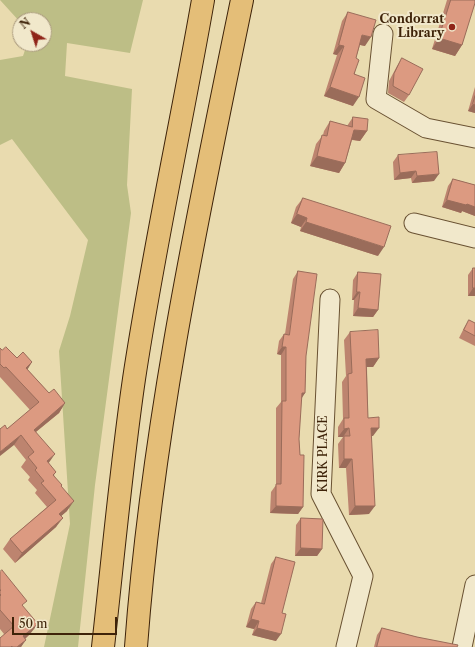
<!DOCTYPE html>
<html>
<head>
<meta charset="utf-8">
<style>
  body { margin:0 }
  #map { position:relative; width:475px; height:647px; overflow:hidden; background:#e9dbaf; font-family:"Libre Caslon Text",serif }
  canvas { display:block }
  .north { position:absolute; left:12px; top:12px; width:40px; height:40px; box-sizing:border-box; background:#f1e8cb; border:1px solid #a9997d; border-radius:50%; rotate:321deg; font-size:11px; font-weight:700; line-height:16px; text-align:center; color:#3e2309 }
  .north::after { content:''; display:block; margin:auto; width:14px; height:18px; background:#8f2418; clip-path:polygon(50% 0,100% 100%,50% 72%,0 100%) }
  .scale { position:absolute; left:12px; top:617px; width:105px; height:18px; box-sizing:border-box; border:2px solid #3e2309; border-top:0; padding-left:5px; font-size:12px; line-height:14px; white-space:nowrap; color:#3e2309; -webkit-text-stroke:3px #f1e8cb; paint-order:stroke }
</style>
</head>
<body>
<div id="map">
<canvas width="475" height="647"></canvas>
<div class="north">N</div>
<div class="scale">50 m</div>
</div>
<script>
const c = document.querySelector('canvas').getContext('2d');
c.lineJoin = 'round';
function fillPath(path, color) { c.fillStyle = color; c.fill(path, 'evenodd'); }
function strokePath(path, color, width, dash) { c.strokeStyle = color; c.lineWidth = width; c.lineCap = dash ? 'butt' : 'round'; c.setLineDash(dash || []); c.stroke(path); }
function label(font, color, halo, rows, align = 'center') {
  c.font = font + ' "Libre Caslon Text",serif'; c.lineWidth = 4; c.setLineDash([]); c.textBaseline = 'middle'; c.strokeStyle = halo; c.fillStyle = color; for (const [text, x, y, turn = 0] of rows) {
    c.save(); c.translate(x, y); c.rotate((+turn || 0) * Math.PI / 180); c.textAlign = isNaN(turn) ? turn : align; if (halo) c.strokeText(text, 0, 0); c.fillText(text, 0, 0); c.restore();
  }
}
fillPath(new Path2D(`
  M0 0H143L130 53 67 43 65 76 132 89 127 185 131 213 95 485 78 647H44L70 524 59 351 70 316 88 240 12 139 0 145V60L23 56 27 44H44V20H20V22Z`), '#bdbe86');
const minor = new Path2D(`
  M383 34 376 99 426 128 475 138
  M414 223 475 238
  M330 299 321 494 363 576 346 647
  M462 647 475 585`);
const highway = new Path2D(`
  M103 647C113 558 121 468 134 379 153 252 181 126 203 0
  M136 647C152 429 198 214 242 0`);
strokePath(minor, '#695132', 21);
strokePath(highway, '#3e2309', 24);
strokePath(minor, '#f1e8cb', 19);
strokePath(highway, '#e4be78', 22);
fillPath(new Path2D(`
  M447 0H475L462 45 455 56 432 49Z
  M348 12 365 46 360 45 356 58 353 106 324 96 337 55 333 54 342 21Z
  M402 58 409 95 404 102 388 93 389 81 397 66Z
  M475 87V113L468 111Z
  M353 117 367 131 360 141 352 140 345 163 339 173 310 166 316 144 323 135 324 131 330 121 347 126Z
  M398 155 434 181 412 183 411 178 394 180 393 162Z
  M453 179 475 185V216L462 211 461 213 442 207 448 186Z
  M303 198 378 256 300 231 301 227 291 223 296 207Z
  M473 268H475V296H468V275Z
  M298 271 306 356 305 393 301 398 299 439 303 507 298 514 270 513 271 492 276 485V408L281 402V355L277 354 279 341 284 334H285L293 279Z
  M358 272 378 310 373 317 353 316 354 300H352L353 280Z
  M469 320 475 323V346L459 338 464 328Z
  M350 332 379 358 373 367H367L368 418 373 436H371L369 514 349 515 346 468H339L338 444 343 437H338V427L343 419 342 382 346 376 344 340Z
  M0 348 2 350 17 358 32 362 27 369 49 393 65 403 59 413 36 432 49 464 56 472 54 475 61 487 67 511 61 516 56 527 15 563 3 549 10 539 47 507 35 493 37 490 28 480 30 477 21 467 26 460 14 445 7 429 30 410 0 377Z
  M301 518 322 549 317 556H295L296 525Z
  M276 557 282 613 276 641 252 635 254 629 246 627 251 609 256 602 261 603 271 564Z
  M0 572 23 607 30 634 25 639 21 647H0L4 634 0 629Z
  M382 628 417 637 457 647H374L377 635Z`), '#bd846f');
fillPath(new Path2D(`
  M362 35 371 37 365 46 356 44Z
  M439 38 462 45 455 56 432 49Z
  M339 45 344 46 337 55 333 54Z
  M330 87 359 97 353 106 324 96Z
  M473 104 475 105V113L468 111Z
  M354 130 367 131 360 141 348 139Z
  M317 156 345 163 339 173 310 166Z
  M416 171 411 178 394 180 400 173Z
  M439 174 434 181 412 183 417 176Z
  M447 200 467 204 475 207V216L462 211 461 213 442 207Z
  M297 214 307 218 301 227 291 223Z
  M306 222 384 247 378 256 300 231Z
  M473 288H475V296H468Z
  M357 292H360L354 300H352Z
  M358 308 378 310 373 317 353 316Z
  M282 347H286L281 355 277 354Z
  M379 358 373 367H361L366 359Z
  M32 362 26 372V368Z
  M302 393H305L300 401Z
  M65 403 59 413 27 439 34 430Z
  M349 428 343 437H338L344 429Z
  M371 428H379L373 436H365Z
  M21 435 14 445 0 456V452Z
  M55 454 48 464 47 461Z
  M344 459H352L346 468H339Z
  M74 501 67 511 52 524 59 514Z
  M276 506 303 507 298 514 270 513Z
  M355 506H375L369 514 349 515Z
  M63 518 56 527 15 563 22 553Z
  M301 548 322 549 317 556H295Z
  M251 619 259 621 254 629 246 627Z
  M38 624 30 634 16 647 23 636Z
  M257 628 281 634 276 641 252 635Z
  M26 640 21 647H17Z`), '#9a6c5a');
const building = new Path2D(`
  M451 0H475V3L462 45 439 38Z
  M348 12 376 20 371 37 362 35 356 58 359 60 354 74 365 78 359 97 330 87 344 46 339 45Z
  M402 58 423 69 409 95 393 86 394 74Z
  M475 96V105L473 104Z
  M353 117 368 119 367 131 354 130 345 163 317 156 322 135 327 136 330 121 352 127Z
  M437 152 439 174 417 176 416 171 400 173 398 155Z
  M453 179 475 185V207L467 204 466 205 447 200Z
  M303 198 391 226 384 247 306 222 307 218 297 214Z
  M473 268H475V288H473Z
  M298 271 317 274 306 356 305 393H302L299 439 300 455H304L303 507 276 506V484H281L282 401H286V347H282L284 334 289 335Z
  M358 272 381 274 378 310 358 308 360 292H357Z
  M469 320 475 323V336L464 330Z
  M378 330 379 358 366 359 368 418 379 417V428H371L375 506H355L352 459H344V436H350L349 428 344 429V418H349L348 374 352 373 350 332Z
  M6 347 17 358 23 352 32 362 26 368 49 393 54 389 65 403 34 430 55 454 47 461 56 472 53 475 62 485 61 486 74 501 59 514 63 518 22 553 10 539 56 500 41 483 44 481 35 470 37 468 28 457 34 452 21 435 0 452V429L5 425 7 429 39 402 6 367 4 368 0 364V348L2 350Z
  M301 518 323 519 322 549 301 548Z
  M276 557 295 562 282 613 286 614 281 634 257 628 259 621 251 619 256 602 264 604Z
  M2 570 27 601 22 605 38 624 23 636 26 640 17 647H12V646L11 647H0V638L14 626 0 610V596L1 595 0 594V591L1 590H0V572Z
  M382 628 417 637 458 645 457 647H377Z`);
fillPath(building, '#dc9a81');
strokePath(building, '#9a6c5a', 1);
for (const [x, y, r, color] of [
  [452,27,4,"#8f2418"]
]) { const dot = new Path2D(); dot.arc(x, y, r, 0, 2 * Math.PI); c.fillStyle = color; c.fill(dot); strokePath(dot, '#f1e8cb', 1.5); }
label('bold 12px', '#3e2309', '#f1e8cb', [
  ["Condorrat",444,20],
  ["Library",444,34]
], 'right');
label('12px', '#3e2309', '#f1e8cb', [
  ["KIRK PLACE",324,454,-90]
]);
</script>
</body>
</html>
